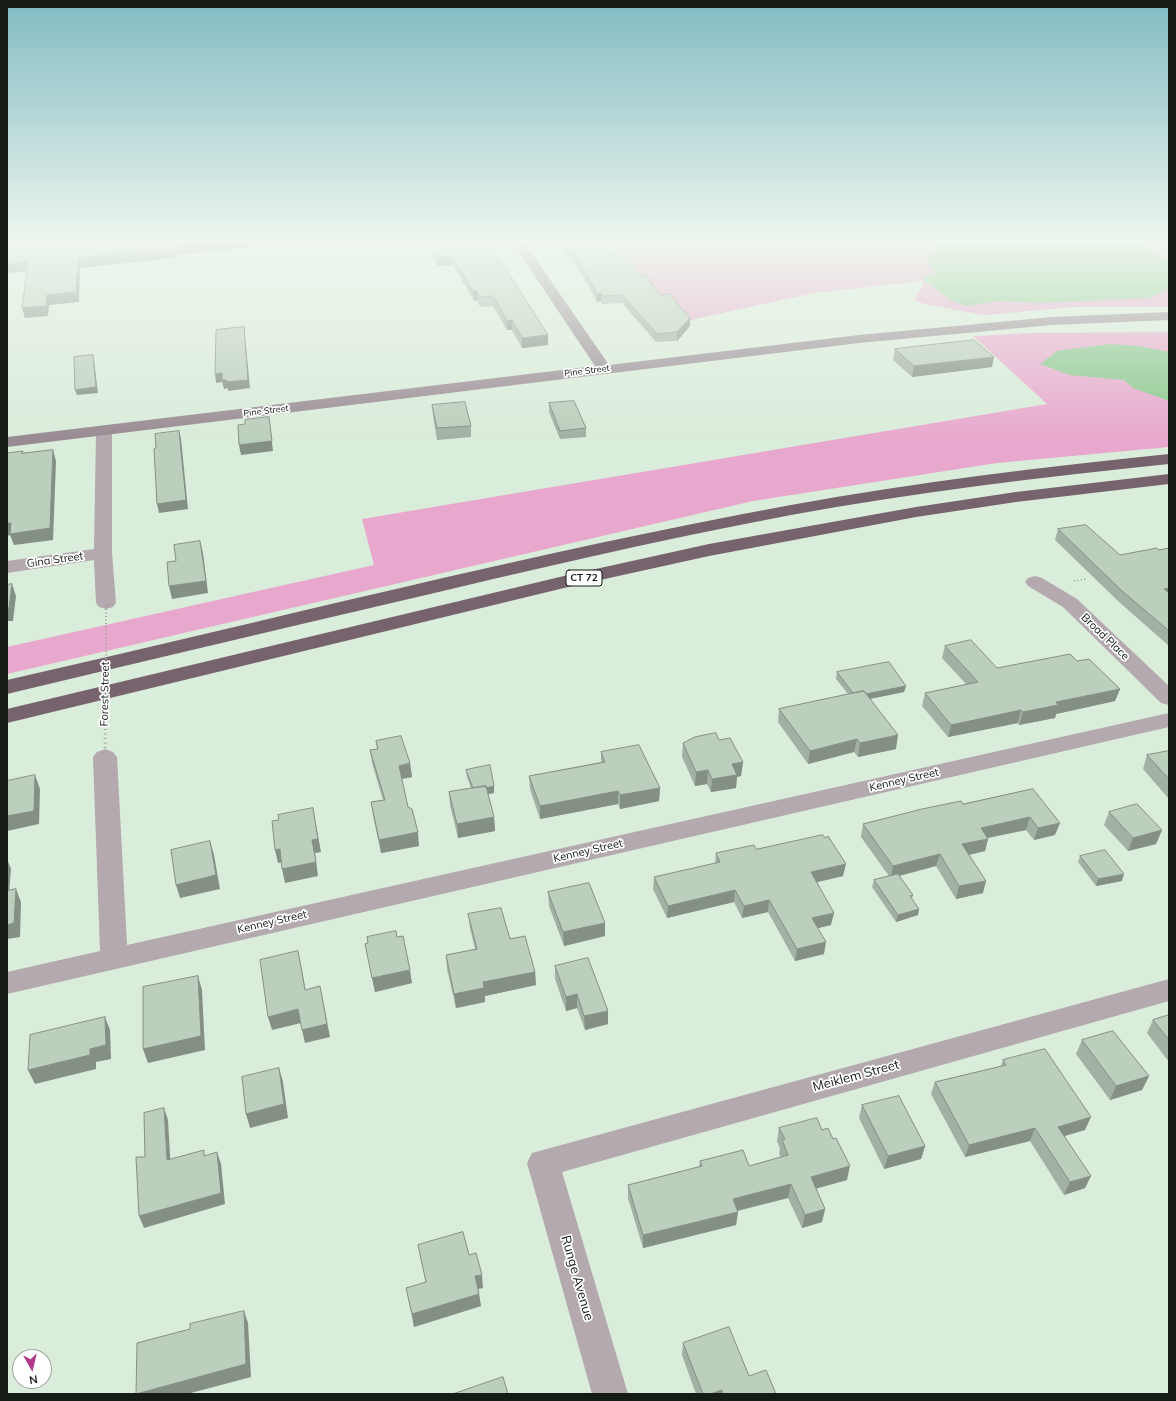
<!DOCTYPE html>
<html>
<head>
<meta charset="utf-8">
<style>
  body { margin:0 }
  #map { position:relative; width:1176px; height:1401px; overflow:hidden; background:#daecda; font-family:Mulish,sans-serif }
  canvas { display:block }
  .frame { position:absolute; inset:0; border:8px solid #151b15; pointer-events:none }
  .north { position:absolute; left:12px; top:1349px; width:40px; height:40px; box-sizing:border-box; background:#fff; border:1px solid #a1a4a1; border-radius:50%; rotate:172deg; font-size:11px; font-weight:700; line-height:16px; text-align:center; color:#151b15 }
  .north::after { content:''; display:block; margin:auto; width:14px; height:18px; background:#b13688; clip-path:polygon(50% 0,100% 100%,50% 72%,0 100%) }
</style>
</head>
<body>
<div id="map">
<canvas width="1176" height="1401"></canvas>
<div class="frame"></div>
<div class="north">N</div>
</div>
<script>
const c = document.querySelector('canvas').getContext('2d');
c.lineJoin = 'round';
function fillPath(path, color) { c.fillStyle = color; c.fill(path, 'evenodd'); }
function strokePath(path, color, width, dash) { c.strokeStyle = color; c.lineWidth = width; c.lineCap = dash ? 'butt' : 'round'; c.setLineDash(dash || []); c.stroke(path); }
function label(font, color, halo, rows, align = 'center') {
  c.font = font + ' Mulish,sans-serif'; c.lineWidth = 3.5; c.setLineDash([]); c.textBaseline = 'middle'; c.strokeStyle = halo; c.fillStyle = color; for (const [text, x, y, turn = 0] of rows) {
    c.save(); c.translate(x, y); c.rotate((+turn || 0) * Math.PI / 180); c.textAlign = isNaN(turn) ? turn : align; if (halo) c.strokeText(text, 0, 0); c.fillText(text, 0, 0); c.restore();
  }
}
fillPath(new Path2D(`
  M611 242H1169V307H1075L983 315 929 305 914 301 924 281 814 293 677 323 663 298Z
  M1169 332V447L997 463 753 501 7 674V647L374 565 362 519 1047 404 973 336 1032 333Z`), '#e8a8cd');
fillPath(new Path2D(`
  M938 242H1137L1169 262V289L1148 298 1040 303 999 301 966 306 951 300 925 281V277L936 272 928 260 937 250Z
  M1110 344 1139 346 1169 352V401L1133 388 1124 380 1070 375 1040 364 1057 351Z`), '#8ac68b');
strokePath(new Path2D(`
  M1074 581 1086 579`), '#9baa9b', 2, [1, 2.5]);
fillPath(new Path2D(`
  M104 426 110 428 112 431V553L116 603 113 607 106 609 99 607 96 603 94 560 7 573V561L94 549 96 431 98 428Z
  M1035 576 1042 578 1077 599 1169 686V705L1161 703 1063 607 1028 586 1025 582 1028 578Z
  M1169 713V727L7 994V972L100 951 93 757 97 752 105 749 113 752 117 757 127 945Z
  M1169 979V1001L562 1172 628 1394H592L527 1163 532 1153Z`), '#b3a9ae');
fillPath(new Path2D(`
  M512 242H524L609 365 859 335 1052 317 1169 312V320L1052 325 859 343 7 447V437L595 366Z`), '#998b93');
fillPath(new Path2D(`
  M1169 454V464C1043 477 916 492 791 515 658 540 527 571 396 602 266 632 137 663 7 694V680C268 621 528 553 791 505 916 482 1043 467 1169 454Z
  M1169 474V484L1016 502 916 517 709 556 564 588 7 723V709L564 576 709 544 916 507 1016 492Z`), '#77636e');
strokePath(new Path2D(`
  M106 666V603`), '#9baa9b', 2, [1, 2.5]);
strokePath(new Path2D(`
  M105 757 106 665`), '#9baa9b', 3, [1, 3.5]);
fillPath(new Path2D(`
  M425 242H491V246L548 345 522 348 512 330H507L493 306 480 307 477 300 474 301 453 265 438 266Z
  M557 242H603L616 256 639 276 660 295 690 318V326L677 341 656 342 622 303 602 304 601 301 597 302 581 272Z
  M895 349 992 367 912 377 893 360Z
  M549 403 586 428V437L560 439 549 412Z
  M432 405 471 426V437L437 440 433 416Z
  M1058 529 1120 555 1169 548V646L1118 601 1055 540Z
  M945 646 997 668 1077 661 1120 689 1115 701 1056 714 1055 718 1019 725 1018 723 948 737 922 706 925 693 966 684 942 658Z
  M837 672 906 686 904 692 870 699 896 749 858 757 854 752 808 764 778 722 779 709 848 694 836 679Z
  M719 740 743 762 741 776 737 777 736 788 711 792 707 784 695 786 682 757 683 743Z
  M376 741 410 763 412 777 402 779 408 807 419 846 381 853 373 816 371 802 383 800 372 763 370 750 377 749Z
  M1169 751V799L1143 769 1147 755Z
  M601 752 660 788 659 801 620 809 618 804 540 819 530 789 529 776 601 762Z
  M466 770 494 793 488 794 494 817 495 831 458 838 450 805 449 792 471 788 467 777Z
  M1033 789 1055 835 1034 840 1026 830 988 838 985 851 969 855 983 893 956 899 936 866 899 876 913 895 912 899 919 909 918 915 896 922 872 887 874 880 889 876 861 837 863 824Z
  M1109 812 1162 830 1156 844 1128 851 1104 825Z
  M756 849 843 876 817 882 831 925 818 928 824 954 795 961 768 912 742 918 734 902 667 918 653 889 654 877 715 863 716 853Z
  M1080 856 1122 881 1096 886 1078 862Z
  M548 892 605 936 564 946 549 906Z
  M468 914 510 939 535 972 536 985 485 996V1002L456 1008 447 969 446 955 475 949 470 928Z
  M397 937 412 983 375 992 365 944Z
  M555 966 608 1024 585 1030 577 1008 566 1011 555 979Z
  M1169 1015V1062L1147 1033 1153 1020Z
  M1082 1040 1149 1076 1142 1090 1110 1100 1076 1054Z
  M1003 1060 1085 1130 1065 1136 1085 1188 1064 1195 1030 1141 965 1157 931 1094 935 1082 1001 1066Z
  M862 1105 925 1146 921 1159 884 1169 859 1118Z
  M779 1128 847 1180 816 1188 825 1209 822 1222 802 1228 788 1198 738 1211V1212L736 1225 643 1248 628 1198V1185L699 1167 700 1161 749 1166 781 1157 779 1154 780 1149 777 1141Z
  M418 1245 469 1255 483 1288 478 1289 481 1306 414 1327 406 1288 426 1282Z
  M683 1343 749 1376 776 1394H696L682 1355Z`), '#a2b1a2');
fillPath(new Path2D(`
  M7 242H37L7 245Z
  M207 242H305L176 255V258L80 268 79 302 49 305 48 316 25 318 22 308 78 258 174 245Z
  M452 256 453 265 438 266 437 257Z
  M28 262 31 271 7 273V264Z
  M473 291H477V300L474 301Z
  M601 293V301L597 302V294Z
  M690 318V326L677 341V332Z
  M512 320V330H507V321Z
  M244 327 245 335 250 388 228 391V388L224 389 222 382 216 383 215 374 222 373Z
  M548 335V345L522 348V338Z
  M93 355 94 360 98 393 77 395 75 390Z
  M994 357 992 367 912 377 914 366Z
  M269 417 273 451 241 455 239 445Z
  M179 431 181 439 188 509 159 513 157 504Z
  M53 450 56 461 53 540 14 545 10 535 7 536V523Z
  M200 541 203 553 208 593 172 599 169 586Z
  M12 584 16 596 13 621H7V608Z
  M1169 588V598L1164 589Z
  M906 686 904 692 854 702 855 696Z
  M1120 689 1115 701 1056 714 1055 718 1019 725 1023 712 1056 702Z
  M1021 710 1018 723 948 737 951 725Z
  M898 735 896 749 858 757 860 743Z
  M857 739 854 752 808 764 810 751Z
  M743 762 741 776 737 777 736 788 711 792 712 779 732 764Z
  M410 763 412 777 401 779 399 766Z
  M708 770 707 784 695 786 696 772Z
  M35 775 40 789 39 824 7 831V816Z
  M494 786V793L474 797V790Z
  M660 788 659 801 620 809V795Z
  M618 791V804L540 819V806Z
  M313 808 321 852 315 853 318 876 285 883 282 869 312 840Z
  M494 817 495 831 458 838 457 824Z
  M1030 817 1026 830 977 840 981 828Z
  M1060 823 1055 835 1034 840 1038 828Z
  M1162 830 1156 844 1128 851 1133 838Z
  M418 832 419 846 381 853 379 840Z
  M988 839 985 851 959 857 962 844Z
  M210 841 214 855 220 889 180 898 176 885Z
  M280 849 283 862 278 863 275 850Z
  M940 854 936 866 891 878 893 866Z
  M7 859 11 869 8 905 7 902Z
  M846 864 843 876 809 884 811 872Z
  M1124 874 1122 881 1096 886 1098 879Z
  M986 881 983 893 956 899 959 886Z
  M16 889 21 902 20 937 7 939V925Z
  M735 890 734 902 667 918 668 906Z
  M769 900 768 912 742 918 744 906Z
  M919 909 918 915 896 922 898 915Z
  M834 913 831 925 810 930 812 918Z
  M605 923V936L564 946 563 932Z
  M826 942 824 954 795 961 797 949Z
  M298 951 301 965 308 1003 305 990Z
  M410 970 412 983 375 992 372 978Z
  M535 972 536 985 485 996V1002L456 1008 454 994 483 982Z
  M198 976 202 990 205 1050 148 1063 143 1049Z
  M320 986 330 1037 305 1043 302 1030Z
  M577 994V1008L566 1011V997Z
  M298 1009 301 1023 272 1030 268 1017Z
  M608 1011V1024L585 1030 584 1016Z
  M105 1017 110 1030 111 1059 96 1062V1069L35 1084 28 1070 90 1049Z
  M279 1068 283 1082 288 1118 250 1128 246 1114Z
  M1149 1076 1142 1090 1110 1100 1116 1086Z
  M164 1108 168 1120 171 1172 167 1160Z
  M1091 1117 1085 1130 1053 1139 1058 1127Z
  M1035 1128 1030 1141 965 1157 969 1145Z
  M925 1146 921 1159 884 1169 888 1156Z
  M217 1152 221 1164 225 1204 144 1228 139 1216Z
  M850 1166 847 1180 808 1191 811 1177Z
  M1091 1176 1085 1188 1064 1195 1070 1182Z
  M791 1184 788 1198 731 1212 733 1199Z
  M825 1209 822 1222 802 1228 805 1215Z
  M738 1212 736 1225 643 1248V1235Z
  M482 1275 483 1288 476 1289 475 1276Z
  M479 1294 481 1306 414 1327 412 1314Z
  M244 1311 248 1323 251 1377 187 1394H136Z
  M722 1390 721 1394H710Z`), '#849084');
const building = new Path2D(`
  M52 242H207L174 245 175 248 78 258 76 292 47 295 46 306 22 308 28 262 7 264V247Z
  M429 242H489L548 335 522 338 512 320 507 321 493 296 479 297 477 291H473L452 256 437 257Z
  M563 242H603L616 256 623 255 639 276 645 275 660 295 669 294 690 318 677 332 657 334 622 295 602 296 601 293 597 294 581 264Z
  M244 327 248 380 227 382V380H222V373L215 374 216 330Z
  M974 340 994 357 914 366 895 349Z
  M93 355 96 387 75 390 74 357Z
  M574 401 586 428 560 431 549 403Z
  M465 402 471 426 437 428 432 405Z
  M269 417 272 441 239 445 238 425 245 424V420Z
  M179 431 186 500 157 504 154 449 156 448 155 434Z
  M53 450 50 528 10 534 11 523H7V453L23 451 22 453Z
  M1086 525 1120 555 1157 548 1159 550 1169 548V588L1164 589 1169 593V631L1121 590 1058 529Z
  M200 541 206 581 169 586 167 562 176 561 174 545Z
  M12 584 9 608H7V585Z
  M971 640 997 668 1070 654 1077 661 1089 659 1120 689 1056 702 1058 705 1023 712 1021 710 951 725 925 693 978 682 945 646Z
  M889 662 906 686 866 694 864 691 853 693 837 672Z
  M864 691 898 735 860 743 857 739 810 751 779 709Z
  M716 733 719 740 730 738 743 762 732 764 737 775 712 779 708 770 696 772 683 743 695 737Z
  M401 736 410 763 399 766 408 807 412 809 418 832 379 840 371 802 385 800 370 750 378 749 376 741Z
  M639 745 660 788 620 795 618 791 540 806 529 776 605 762 601 752Z
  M1169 751V779L1147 755Z
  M490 765 494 786 486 788V786L473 788 466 770Z
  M35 775 34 811 7 816V781Z
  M486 786 494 817 457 824 449 792Z
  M1033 789 1060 823 1038 828 1030 817 981 828 988 839 962 844 986 881 959 886 940 854 893 866 863 824 922 809 961 801 963 804Z
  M1137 804 1162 830 1133 838 1109 812Z
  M313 808 318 839 312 840 316 862 282 869 280 849 275 850 272 821 279 820 278 815Z
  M823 835 825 838 828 836 846 864 811 872 834 913 812 918 826 942 797 949 769 900 744 906 735 890 668 906 654 877 720 862 716 853 754 845 756 849Z
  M210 841 216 875 176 885 171 850Z
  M1105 850 1124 874 1098 879 1080 856Z
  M898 874 913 895 910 896 919 909 898 915 874 880Z
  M589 883 605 923 563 932 548 892Z
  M16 889 14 923 7 925V891Z
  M501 908 510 939 525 936 535 972 483 982 484 988 454 994 446 955 477 949 468 914Z
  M396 931 397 937 403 936 410 970 372 978 365 944 368 943 367 937Z
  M298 951 305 990 320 986 327 1024 302 1030 298 1009 268 1017 260 960Z
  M588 958 608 1011 584 1016 577 994 566 997 555 966Z
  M198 976 201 1036 143 1049V987Z
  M1169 1015V1040L1153 1020Z
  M105 1017 106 1045 90 1049V1055L28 1070 30 1035Z
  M1113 1031 1149 1076 1116 1086 1082 1040Z
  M1045 1049 1091 1117 1058 1127 1091 1176 1070 1182 1035 1128 969 1145 935 1082 1006 1065 1003 1060Z
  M279 1068 284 1104 246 1114 242 1077Z
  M899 1096 925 1146 888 1156 862 1105Z
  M164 1108 167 1160 204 1150V1156L217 1152 221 1193 139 1216 136 1157H145L144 1113Z
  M817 1118 822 1130 828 1128 833 1139 836 1138 850 1166 811 1177 825 1209 805 1215 791 1184 733 1199 738 1212 643 1235 628 1185 702 1166 700 1161 743 1150 749 1166 788 1155 782 1140 785 1139 779 1128Z
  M463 1232 469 1255 476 1253 482 1275 475 1276 479 1294 412 1314 406 1288 426 1282 418 1245Z
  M244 1311 246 1364 136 1394 137 1343 190 1329V1324Z
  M729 1327 749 1376 766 1370 776 1394H723L722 1390 710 1394H703L683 1343Z
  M503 1377 508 1394H453Z`);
fillPath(building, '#bccebc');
strokePath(building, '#849084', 1);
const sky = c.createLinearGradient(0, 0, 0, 439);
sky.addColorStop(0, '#82bbc3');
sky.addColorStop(0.55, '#eef6ee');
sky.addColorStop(1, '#eef6ee00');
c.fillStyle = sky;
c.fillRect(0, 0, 1176, 439);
label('9px', '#151b15', '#fff', [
  ["Pine Street",587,371,-7],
  ["Pine Street",266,411,-7]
]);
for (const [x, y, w] of [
  [584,578,36]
]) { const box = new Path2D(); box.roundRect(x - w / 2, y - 8, w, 16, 3); c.fillStyle = '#fff'; c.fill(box); strokePath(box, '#151b15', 1); }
label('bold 10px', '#151b15', null, [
  ["CT 72",584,578]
]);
label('11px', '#151b15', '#fff', [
  ["Gina Street",55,560,-8],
  ["Broad Place",1105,637,44],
  ["Forest Street",105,694,-89],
  ["Kenney Street",904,780,-13],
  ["Kenney Street",588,851,-13],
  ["Kenney Street",272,922,-13]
]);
label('13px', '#151b15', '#fff', [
  ["Meiklem Street",856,1076,-15],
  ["Runge Avenue",577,1278,74]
]);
</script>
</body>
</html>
